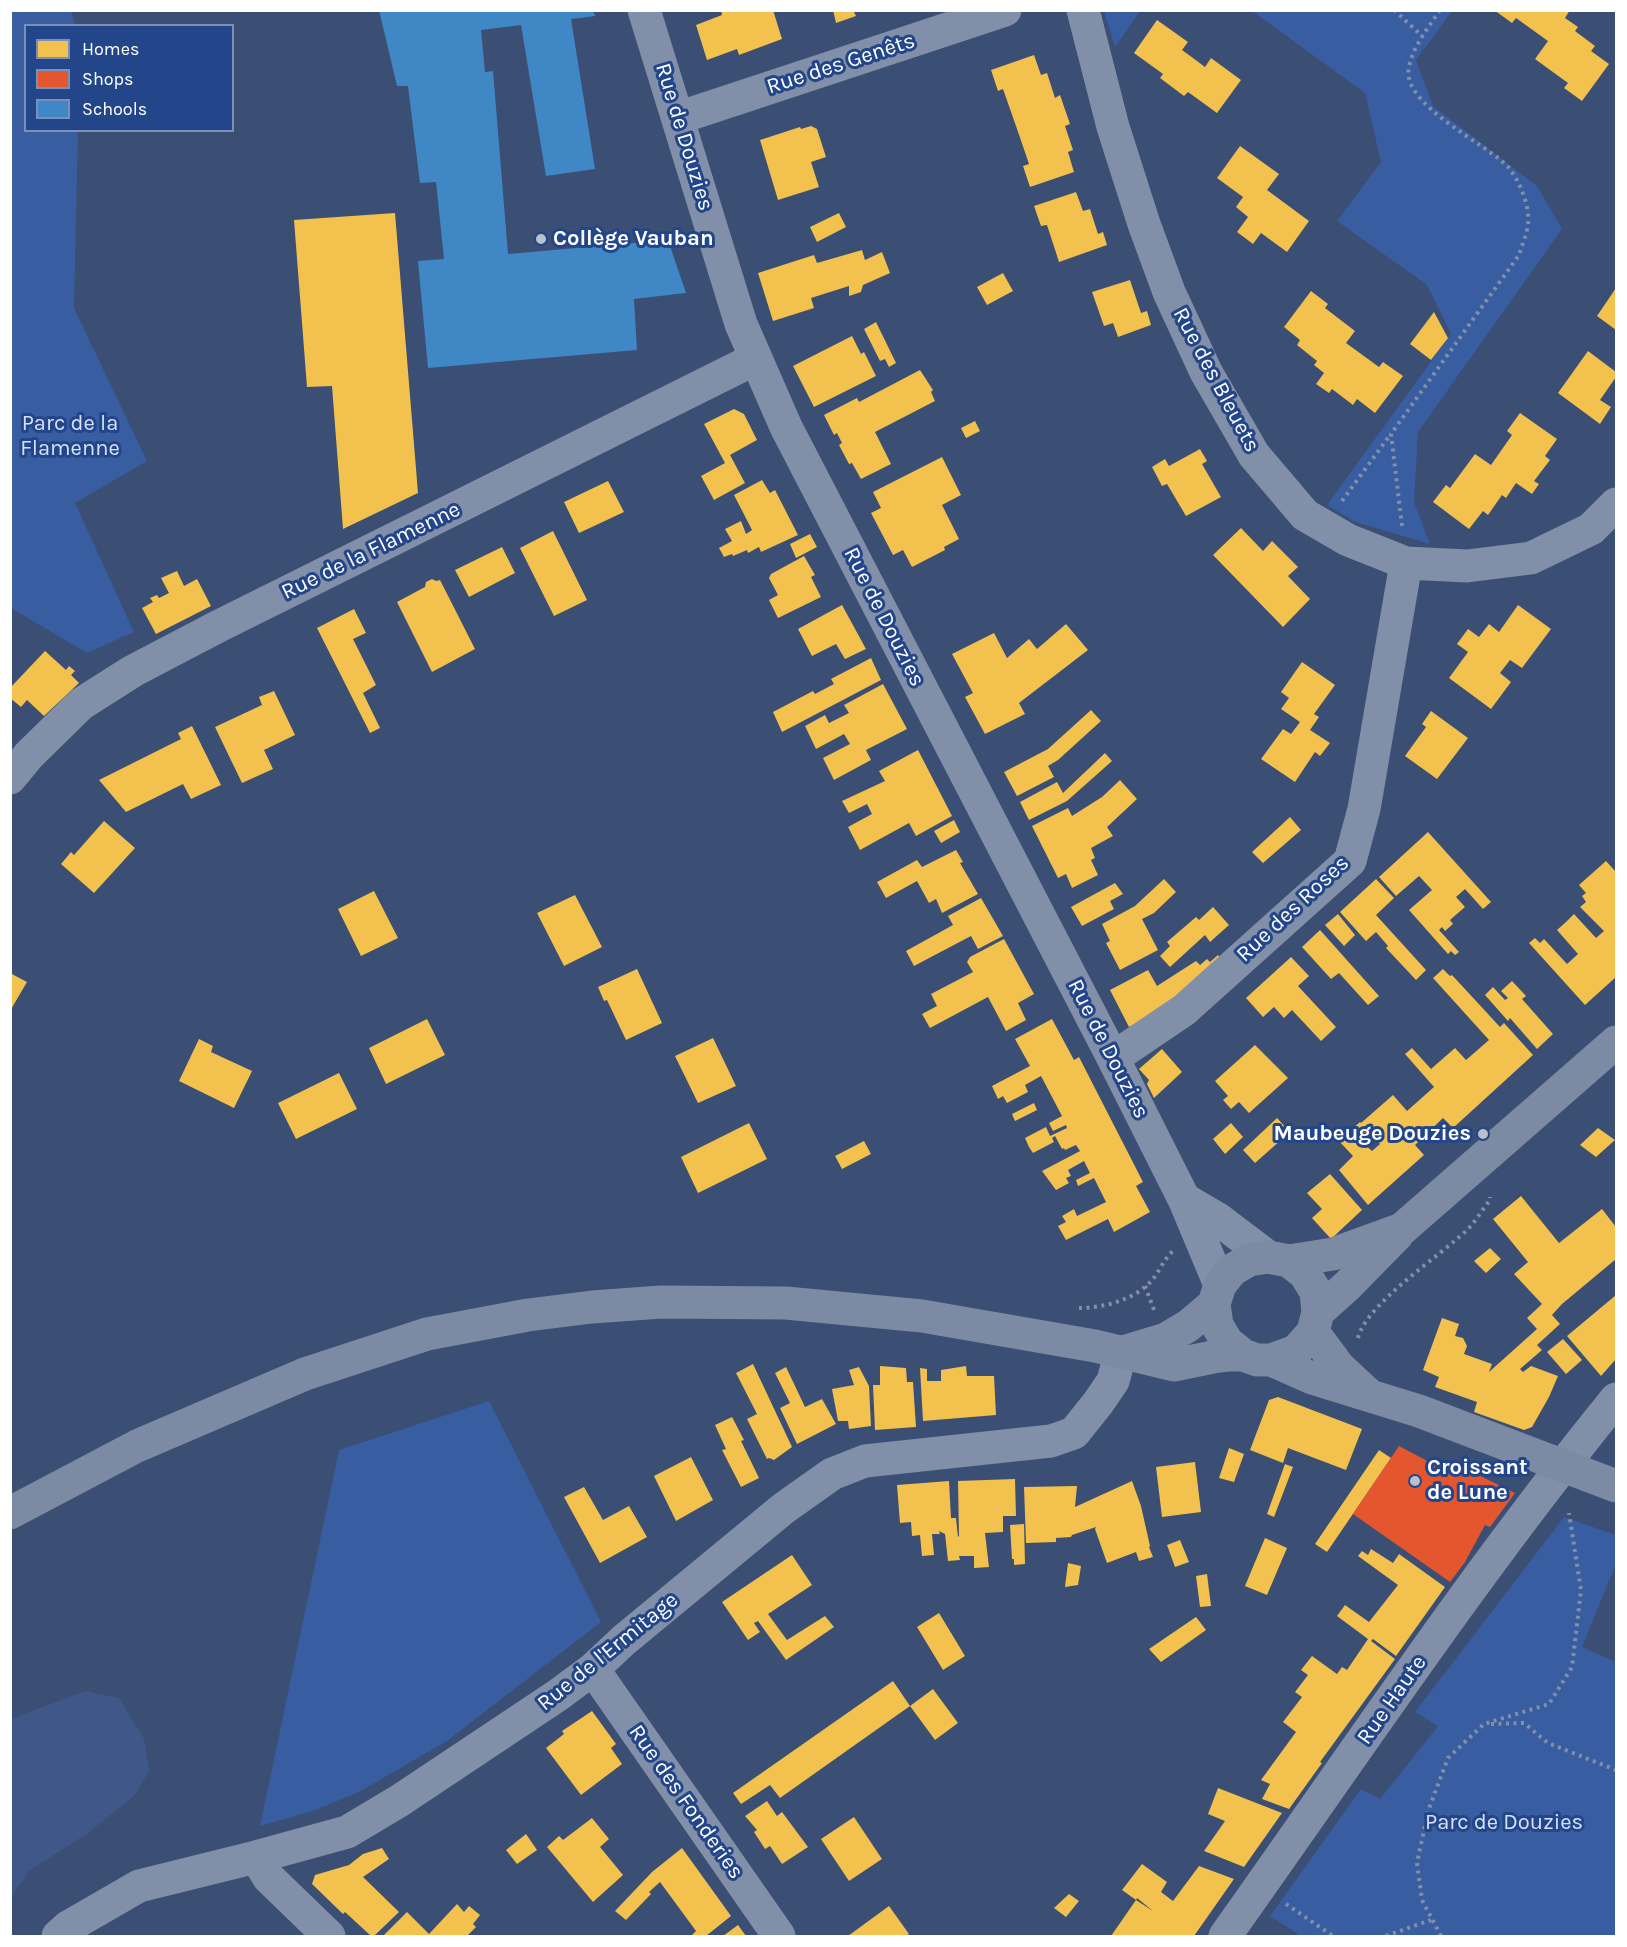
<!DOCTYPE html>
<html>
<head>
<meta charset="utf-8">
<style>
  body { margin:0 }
  #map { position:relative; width:1627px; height:1947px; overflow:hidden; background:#3b4e73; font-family:Karla,sans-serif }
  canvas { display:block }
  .frame { position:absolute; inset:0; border:12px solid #fff; pointer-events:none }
  .legend { position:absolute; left:24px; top:24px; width:210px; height:108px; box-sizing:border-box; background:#23468b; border:2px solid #7b90b9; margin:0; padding:8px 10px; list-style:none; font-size:18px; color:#fff }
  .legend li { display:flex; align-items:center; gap:12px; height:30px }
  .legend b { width:30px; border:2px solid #7b90b9 }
</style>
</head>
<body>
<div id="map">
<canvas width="1627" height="1947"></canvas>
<div class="frame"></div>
<ul class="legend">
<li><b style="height:16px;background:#f2c14e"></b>Homes</li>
<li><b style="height:16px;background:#e4572e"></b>Shops</li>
<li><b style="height:16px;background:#3f88c5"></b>Schools</li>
</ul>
</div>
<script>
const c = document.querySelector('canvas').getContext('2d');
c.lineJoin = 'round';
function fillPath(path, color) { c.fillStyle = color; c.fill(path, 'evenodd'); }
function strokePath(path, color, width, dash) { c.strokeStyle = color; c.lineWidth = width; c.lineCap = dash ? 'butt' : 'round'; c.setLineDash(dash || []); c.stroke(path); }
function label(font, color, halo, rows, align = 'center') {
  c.font = font + ' Karla,sans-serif'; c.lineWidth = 6; c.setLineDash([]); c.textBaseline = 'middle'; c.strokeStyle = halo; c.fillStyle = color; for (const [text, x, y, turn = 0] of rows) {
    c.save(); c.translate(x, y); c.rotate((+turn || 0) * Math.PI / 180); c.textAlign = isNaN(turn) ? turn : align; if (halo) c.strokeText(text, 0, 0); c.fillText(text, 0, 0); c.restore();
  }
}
fillPath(new Path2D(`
  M11 10 71 11 75 25 26 26V130L78 131 74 308 147 461 75 503 134 632 87 653 11 608Z
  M1104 11H1140L1115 47Z
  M1252 11H1452L1416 60 1433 106 1537 186 1562 229 1418 432 1414 502 1430 544 1355 522 1327 505 1451 334 1427 285 1337 221 1381 162 1365 93Z
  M489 1401 601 1622 447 1741 359 1792 313 1811 260 1826 339 1450Z
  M1564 1517 1616 1535V1564L1582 1647 1616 1662V1936H1301L1270 1916 1361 1789 1380 1799 1438 1726 1415 1712Z`), '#385da1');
fillPath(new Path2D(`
  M85 1691 119 1698 144 1739 149 1771 135 1795 88 1833 29 1871 11 1896V1719Z`), '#3f5889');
fillPath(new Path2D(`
  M721 10H773L782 39 739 55 737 49 707 60 696 25 722 15Z
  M833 10H853L856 16 836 23Z
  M1494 10H1570L1565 18 1578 27 1575 31 1595 46 1591 51 1609 64 1582 101 1564 88 1568 83 1535 59 1548 41 1516 18 1512 23Z
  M1157 20 1188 42 1182 50 1193 58 1205 67 1211 58 1241 80 1217 113 1188 92 1184 96 1160 78 1163 74 1134 53Z
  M1034 55 1041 75 1047 73 1055 98 1060 95 1070 124 1065 126 1073 150 1068 152 1074 172 1030 187 1023 166 1029 164 1016 126 1003 89 998 91 991 70Z
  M811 126 817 129 826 157 811 162 819 187 778 200 760 140 800 127 801 129Z
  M1240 146 1279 174 1267 190 1309 221 1287 252 1261 233 1253 244 1237 232 1248 217 1236 207 1243 197 1217 178Z
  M1076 192 1083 211 1090 209 1098 234 1103 232 1107 245 1059 262 1047 225 1041 226 1034 206Z
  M395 213 418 493 343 529 332 386 307 387 294 220Z
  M839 213 846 227 817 242 810 227Z
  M862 250 865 260 882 252 890 273 863 285 861 292 849 296V286L811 298 814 308 773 321 758 273 814 255 817 263Z
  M1003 273 1013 291 987 305 977 287Z
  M1130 280 1141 313 1147 311 1151 325 1118 337 1113 323 1104 326 1092 292Z
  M1616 288V330L1597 316Z
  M1311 291 1328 304 1325 308 1355 331 1346 343 1379 367 1383 362 1403 376 1375 413 1357 399 1353 405 1332 389 1329 393 1316 384 1324 373 1314 365 1317 361 1297 345 1300 340 1284 327Z
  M1434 312 1448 338 1431 360 1410 344Z
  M876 322 896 363 889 367 885 359 880 361 864 329Z
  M852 336 861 354 864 352 876 376 814 407 793 366Z
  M1588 351 1616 372V377L1600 400 1611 407 1600 424 1558 393Z
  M920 370 933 390 931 392 935 401 875 432 891 464 861 479 852 463 849 464 839 445 842 443 837 433 834 435 824 415 857 398 859 402Z
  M734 409 744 414 757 440 730 455 745 483 714 500 701 476 725 463 704 424Z
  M1520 413 1557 439 1545 456 1550 460 1534 481 1539 484 1532 494 1516 483 1506 498 1502 495 1488 515 1483 511 1469 529 1433 502 1446 485 1450 488 1475 454 1491 465 1512 435 1507 431Z
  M975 421 980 431 966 438 961 428Z
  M1200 449 1207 461 1202 464 1221 497 1186 516 1167 484 1162 486 1152 467 1165 459 1169 466Z
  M942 457 961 495 942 505 959 539 944 547 945 550 912 567 903 550 893 555 871 513 881 508 873 492Z
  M762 480 770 493 775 490 798 535 761 552 759 547 748 553 747 550 733 556 732 554 724 557 719 548 732 541 725 529 741 521 746 534 752 530 734 495Z
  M608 481 624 512 579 533 564 502Z
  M1241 528 1263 551 1272 541 1298 567 1288 576 1310 599 1283 627 1213 555Z
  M553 531 587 600 554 616 520 548Z
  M810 534 817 547 796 558 790 544Z
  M502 547 515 573 469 597 455 570Z
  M804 556 815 575 811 577 821 597 778 618 769 600 778 595 769 578 771 574Z
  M177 571 184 586 197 579 211 606 156 634 142 608 153 602 150 598 157 595 159 598 169 593 161 578Z
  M432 579 436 581 440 580 475 649 432 672 397 602 425 587 426 582Z
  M842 605 866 649 845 659 836 644 812 656 798 629Z
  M1518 605 1551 629 1522 668 1510 660 1500 673 1511 682 1491 709 1449 678 1468 652 1457 644 1468 629 1479 637 1489 624 1499 632Z
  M354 609 366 633 353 639 376 685 363 693 380 728 370 733 317 628Z
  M1066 624 1088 650 1019 703 1025 714 985 734 965 697 973 693 952 654 994 633 1007 658 1029 639 1037 649Z
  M45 651 66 670 69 666 75 671 71 675 79 683 44 716 27 700 21 707 10 698V688Z
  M871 658 881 680 782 732 773 712 813 691 815 694 834 684 831 679Z
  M1302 662 1335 685 1314 714 1319 717 1310 730 1330 743 1320 756 1315 752 1295 782 1261 759 1283 729 1291 734 1300 722 1281 709 1289 698 1281 692Z
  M883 684 907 729 866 750 871 760 834 780 823 758 850 744 844 734 816 749 805 726 825 715 829 723 849 713 844 705Z
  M274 691 295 735 264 750 273 769 242 783 215 727 262 705 259 697Z
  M1091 710 1101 721 1058 760 1048 766 1054 777 1017 796 1004 772 1048 749Z
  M1431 711 1468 738 1437 779 1405 756 1426 727 1422 724Z
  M192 726 221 785 191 799 183 784 126 812 99 780 181 739 178 733Z
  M918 750 952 816 916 836 909 823 860 850 848 827 872 814 867 804 849 813 842 801 885 781 879 771Z
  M1105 753 1112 761 1067 801 1029 820 1020 802 1057 782 1063 793Z
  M1120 780 1137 799 1107 827 1113 836 1091 848 1095 858 1091 860 1098 875 1072 888 1066 874 1058 878 1032 826 1068 808 1072 816 1102 797Z
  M1290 817 1301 830 1263 863 1252 852Z
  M954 820 960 832 941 843 934 831Z
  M104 821 135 848 94 893 61 864 71 852 74 855Z
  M1428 832 1491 902 1483 909 1465 889 1456 897 1465 907 1450 920 1453 924 1445 931 1442 927 1439 930 1459 952 1455 955 1451 951 1448 954 1409 910 1432 890 1419 876 1396 896 1379 877Z
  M956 850 963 862 960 863 978 894 942 913 936 899 929 903 917 881 886 898 877 882 917 860 922 867Z
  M1606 861 1616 872V977L1585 1005 1529 943 1535 938 1540 943 1544 939 1567 964 1578 954 1557 930 1566 922 1574 914 1596 938 1604 931 1580 907 1586 902 1582 896 1586 893 1579 885Z
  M1164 879 1176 892 1154 913 1142 919 1158 950 1120 970 1106 943 1110 941 1102 924 1135 906Z
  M1376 879 1394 898 1376 915 1426 970 1416 980 1386 948 1388 946 1376 932 1366 941 1340 912Z
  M1115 883 1123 894 1110 901 1114 909 1082 926 1071 907Z
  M374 891 398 938 361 956 338 909Z
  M575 895 602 947 564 966 537 913Z
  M981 898 1003 936 978 949 971 936 914 966 906 951 953 925 948 916Z
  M1213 907 1229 925 1210 942 1205 935 1170 967 1160 956 1170 946 1167 942 1196 917 1199 920Z
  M1338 914 1355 935 1344 946 1325 925Z
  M1320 930 1379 996 1368 1005 1339 973 1331 979 1302 947Z
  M1004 939 1034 994 1018 1003 1026 1020 1006 1031 988 997 930 1028 922 1014 937 1006 931 994 973 972 967 962 970 957Z
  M1218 955 1221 959 1168 1006 1129 1027 1110 990 1148 970 1157 986 1196 961 1200 965 1207 959 1210 962Z
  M1291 957 1309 976 1298 986 1336 1027 1321 1041 1292 1010 1284 1018 1274 1007 1263 1017 1246 998Z
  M637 969 662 1023 626 1040 607 1000 604 1001 598 987Z
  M1443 969 1450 976 1452 975 1500 1027 1504 1023 1533 1055 1453 1128 1443 1118 1415 1145 1424 1155 1368 1205 1339 1170 1353 1156 1339 1141 1344 1136 1341 1133 1348 1126 1351 1130 1360 1122 1361 1123 1393 1095 1407 1111 1434 1087 1405 1054 1412 1048 1431 1069 1455 1048 1466 1060 1489 1040 1433 978ZM1372 1135 1380 1144 1372 1151 1363 1143Z
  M10 973 27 982 10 1011Z
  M1512 981 1526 996 1522 999 1553 1034 1537 1049 1510 1018 1508 1021 1485 995 1493 987 1505 1000 1508 998 1501 991Z
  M427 1019 445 1055 386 1084 369 1048Z
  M1052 1019 1074 1060 1079 1057 1143 1182 1136 1186 1150 1212 1114 1232 1108 1219 1066 1240 1058 1226 1066 1222 1062 1216 1074 1209 1077 1216 1106 1202 1094 1178 1078 1186 1076 1180 1090 1173 1084 1161 1068 1170 1071 1176 1066 1178 1069 1183 1056 1190 1042 1171 1080 1151 1076 1145 1065 1150 1064 1148 1062 1149 1055 1136 1052 1138 1054 1142 1033 1153 1029 1147 1025 1138 1046 1127 1050 1136 1067 1128 1066 1125 1053 1131 1049 1123 1062 1116 1041 1076 1025 1085 1028 1092 1007 1103 1003 1096 998 1099 992 1086 1030 1066 1015 1039Z
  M713 1038 736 1086 698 1103 675 1056Z
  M199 1039 213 1046 211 1052 252 1071 234 1108 179 1081Z
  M1255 1045 1288 1078 1249 1113 1239 1102 1231 1109 1223 1100 1228 1096 1215 1081Z
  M1162 1049 1182 1072 1154 1098 1147 1084 1149 1080 1139 1069Z
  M339 1073 357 1109 296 1139 278 1103Z
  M1034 1103 1037 1110 1015 1121 1012 1114Z
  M1277 1118 1290 1132 1255 1163 1243 1150Z
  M749 1123 767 1159 698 1193 681 1157Z
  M1231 1123 1243 1137 1225 1154 1213 1139Z
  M1598 1128 1615 1140 1596 1157 1580 1145Z
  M864 1141 871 1154 842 1169 835 1156Z
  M1330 1174 1362 1210 1331 1239 1312 1218 1322 1209 1307 1193Z
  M1521 1196 1559 1243 1602 1209 1616 1227V1259L1562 1304 1552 1315 1560 1324 1537 1345 1542 1350 1520 1369 1523 1372 1531 1366 1558 1376 1549 1397 1532 1427 1524 1430 1474 1412 1477 1402 1435 1387 1439 1377 1423 1370 1442 1318 1459 1324 1455 1336 1463 1338 1467 1346 1464 1354 1492 1364 1489 1372 1537 1329 1527 1318 1542 1304 1514 1274 1528 1262 1493 1219Z
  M1490 1248 1501 1259 1486 1273 1474 1261Z
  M1616 1295V1359L1601 1376 1567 1336Z
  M1563 1339 1582 1360 1566 1374 1547 1352Z
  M753 1364 792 1447 774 1460 769 1458 767 1459 747 1419 757 1414 736 1373Z
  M880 1366 906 1368 907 1382H913L916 1427 875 1430 873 1385H880Z
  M966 1366 967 1376H994L996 1415 923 1421 920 1368 927 1369V1381H941V1370Z
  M786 1367 805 1407 822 1399 836 1424 797 1444 780 1408 790 1403 775 1373Z
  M859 1367 869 1386 871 1426 849 1429 848 1421H838L832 1389 854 1385 849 1370Z
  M1278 1397 1362 1429 1346 1470 1288 1448 1283 1463 1250 1450 1269 1400Z
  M732 1417 744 1440 741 1441 759 1478 741 1487 722 1450 726 1449 715 1425Z
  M1229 1448 1244 1454 1234 1482 1219 1478Z
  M1379 1450 1391 1458 1327 1552 1315 1544Z
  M691 1457 713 1500 676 1521 654 1476Z
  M1195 1462 1201 1512 1162 1517 1156 1467Z
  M1285 1464 1293 1467 1274 1517 1267 1514Z
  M1015 1479 1016 1516H1003V1532L985 1533 989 1567 974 1568V1556H959L960 1560 948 1561 945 1534 939 1531 940 1534H932L934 1555 922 1556 920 1535 912 1536 911 1522 900 1523 897 1485 949 1481 951 1518H956L958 1537 959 1536 958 1481Z
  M1132 1481 1141 1506 1150 1546 1149 1547 1153 1557 1139 1561 1136 1552 1107 1563 1095 1529 1096 1527 1072 1535 1071 1537 1056 1538V1542L1026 1543 1024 1487 1077 1486 1075 1507Z
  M584 1487 603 1520 629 1506 647 1537 600 1563 564 1497Z
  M1024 1524 1025 1564 1014 1565V1559H1012L1010 1525Z
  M1265 1538 1287 1548 1267 1595 1245 1586Z
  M1180 1540 1189 1562 1175 1567 1167 1545Z
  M1371 1549 1393 1563 1399 1554 1445 1587 1396 1656 1373 1639 1371 1641 1395 1659 1320 1762 1322 1763 1289 1809 1262 1799 1270 1784 1261 1780 1296 1732 1283 1722 1302 1697 1295 1692 1308 1675 1301 1670 1312 1656 1337 1674 1342 1667 1347 1670 1368 1639 1337 1616 1345 1605 1369 1622 1398 1585 1358 1556 1362 1551 1368 1555Z
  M792 1555 812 1585 768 1614 787 1640 825 1616 834 1627 786 1660 758 1621 754 1623 760 1632 748 1640 722 1602Z
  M1068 1563 1081 1566 1078 1585 1065 1587Z
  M1207 1574 1211 1606 1200 1607 1196 1576Z
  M939 1613 965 1656 943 1670 917 1627Z
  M1196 1617 1206 1630 1161 1662 1149 1649Z
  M893 1681 910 1706 780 1798 770 1785 741 1804 733 1793Z
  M933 1689 958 1723 935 1740 910 1706Z
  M592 1711 616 1744 611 1748 622 1764 581 1795 546 1748 564 1734 562 1731Z
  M1218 1788 1282 1813 1244 1867 1204 1851 1225 1821 1208 1814Z
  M767 1801 777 1816 782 1812 808 1847 782 1864 770 1846 765 1849 754 1832 757 1830 745 1816Z
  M854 1817 882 1859 849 1881 821 1839Z
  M592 1818 609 1839 600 1847 623 1875 593 1902 547 1847 559 1836 563 1840Z
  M526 1834 537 1850 517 1864 506 1850Z
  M382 1848 389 1859 363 1877 399 1912 374 1936H371L345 1912 343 1914 312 1884 315 1875 349 1865 363 1854Z
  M682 1848 731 1916 706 1936H691L696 1931 660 1882 649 1892 651 1894 626 1920 615 1911 652 1872Z
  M1142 1864 1167 1882 1161 1892 1173 1901 1199 1866 1234 1879 1194 1936H1111L1136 1900 1153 1911 1137 1898 1136 1900 1122 1890Z
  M1069 1894 1079 1901 1066 1917 1054 1908Z
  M457 1904 464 1912 469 1906 480 1915 473 1924 476 1927 467 1936H383L407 1912 429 1934Z
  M889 1906 909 1934 905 1936H848Z
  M738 1925 746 1936H723Z`), '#f2c14e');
fillPath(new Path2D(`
  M1399 1446 1452 1474 1456 1464 1515 1493 1490 1527 1485 1525 1465 1562 1450 1582 1353 1514Z`), '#e4572e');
fillPath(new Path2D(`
  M379 10H593L595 16 571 19 595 169 546 176 521 25 481 30 485 72 493 71 508 254 668 240 686 293 634 299 637 350 428 368 418 261 444 259 436 182 420 183 408 86H397Z`), '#3f88c5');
strokePath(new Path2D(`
  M1394 10 1422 36
  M1342 501 1390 435
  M1402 526 1391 434 1519 255C1522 245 1527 234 1528 224 1530 206 1520 182 1509 168 1488 144 1400 105 1409 67 1413 46 1429 27 1440 10
  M1145 1286 1154 1310
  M1079 1308C1104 1308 1137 1299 1153 1279 1160 1270 1164 1259 1173 1251
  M1358 1338C1366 1304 1440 1256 1467 1230 1476 1221 1482 1210 1490 1200V1197
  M1491 1724 1524 1723 1548 1743 1616 1770
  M1286 1904 1333 1936
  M1386 1936 1431 1920
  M1441 1936 1422 1900 1417 1863 1428 1811 1448 1758 1484 1724 1549 1704 1572 1667 1581 1590 1569 1513`), '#828fa8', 4, [3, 4.5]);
strokePath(new Path2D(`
  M644 10 741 324 786 427 1113 1058 1184 1199 1220 1285
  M1083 10 1113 127 1144 224 1169 292 1206 372 1254 455 1305 515 1348 540 1406 563 1467 566 1531 558 1591 529 1616 504
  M678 118 1005 10
  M10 778 29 755 81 704 133 671 217 627 755 359
  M1113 1058 1184 1010 1350 861 1364 809 1406 563
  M1184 1199 1218 1219 1268 1257
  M593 1669 779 1936
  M256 1857 269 1878 329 1936
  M58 1936 68 1927 139 1886 256 1857 347 1832 399 1801 558 1695 593 1669 624 1640 784 1508 832 1474 865 1461 1051 1441 1074 1433 1098 1403 1113 1381 1121 1352
  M1225 1936C1353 1756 1476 1571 1616 1399`), '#828fa8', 33);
strokePath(new Path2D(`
  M1289 1261 1333 1254 1402 1229 1616 1042
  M1318 1312 1347 1286 1397 1235
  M1313 1332 1339 1367 1367 1393
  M1123 1352 1166 1339 1188 1326 1214 1304
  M1271 1360 1312 1378 1419 1411 1616 1486
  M10 1513 137 1446 305 1374 427 1334 528 1315 592 1307 661 1302 786 1303 922 1316 1095 1346 1174 1365 1213 1357 1229 1355H1243L1257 1360H1271L1296 1351 1313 1332 1318 1312 1316 1292 1305 1274 1289 1261 1268 1257 1249 1260 1232 1270 1220 1285 1214 1304 1217 1325 1227 1342 1243 1355`), '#7d8aa3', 33);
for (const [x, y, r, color] of [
  [541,239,6,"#bac1ce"],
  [1483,1134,6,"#bac1ce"],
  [1415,1481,6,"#bac1ce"]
]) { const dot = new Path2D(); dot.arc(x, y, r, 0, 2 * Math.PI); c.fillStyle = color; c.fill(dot); strokePath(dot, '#23468b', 2); }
label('22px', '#fff', '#23468b', [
  ["Rue des Genêts",841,64,-18],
  ["Rue de Douzies",684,137,73],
  ["Rue des Bleuets",1216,380,62],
  ["Rue de la Flamenne",371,551,-26],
  ["Rue de Douzies",884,617,63],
  ["Rue des Roses",1293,909,-43],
  ["Rue de Douzies",1108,1049,63],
  ["Rue de l'Ermitage",608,1652,-39],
  ["Rue Haute",1392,1700,-55],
  ["Rue des Fonderies",686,1802,55]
]);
label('bold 22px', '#fff', '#23468b', [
  ["Collège Vauban",553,239],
  ["Maubeuge Douzies",1471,1134,"right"],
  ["Croissant",1427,1468],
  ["de Lune",1427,1493]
], 'left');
label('22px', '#d5e1f8', '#23468b', [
  ["Parc de la",70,424],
  ["Flamenne",70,449],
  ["Parc de Douzies",1504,1823]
]);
</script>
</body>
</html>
